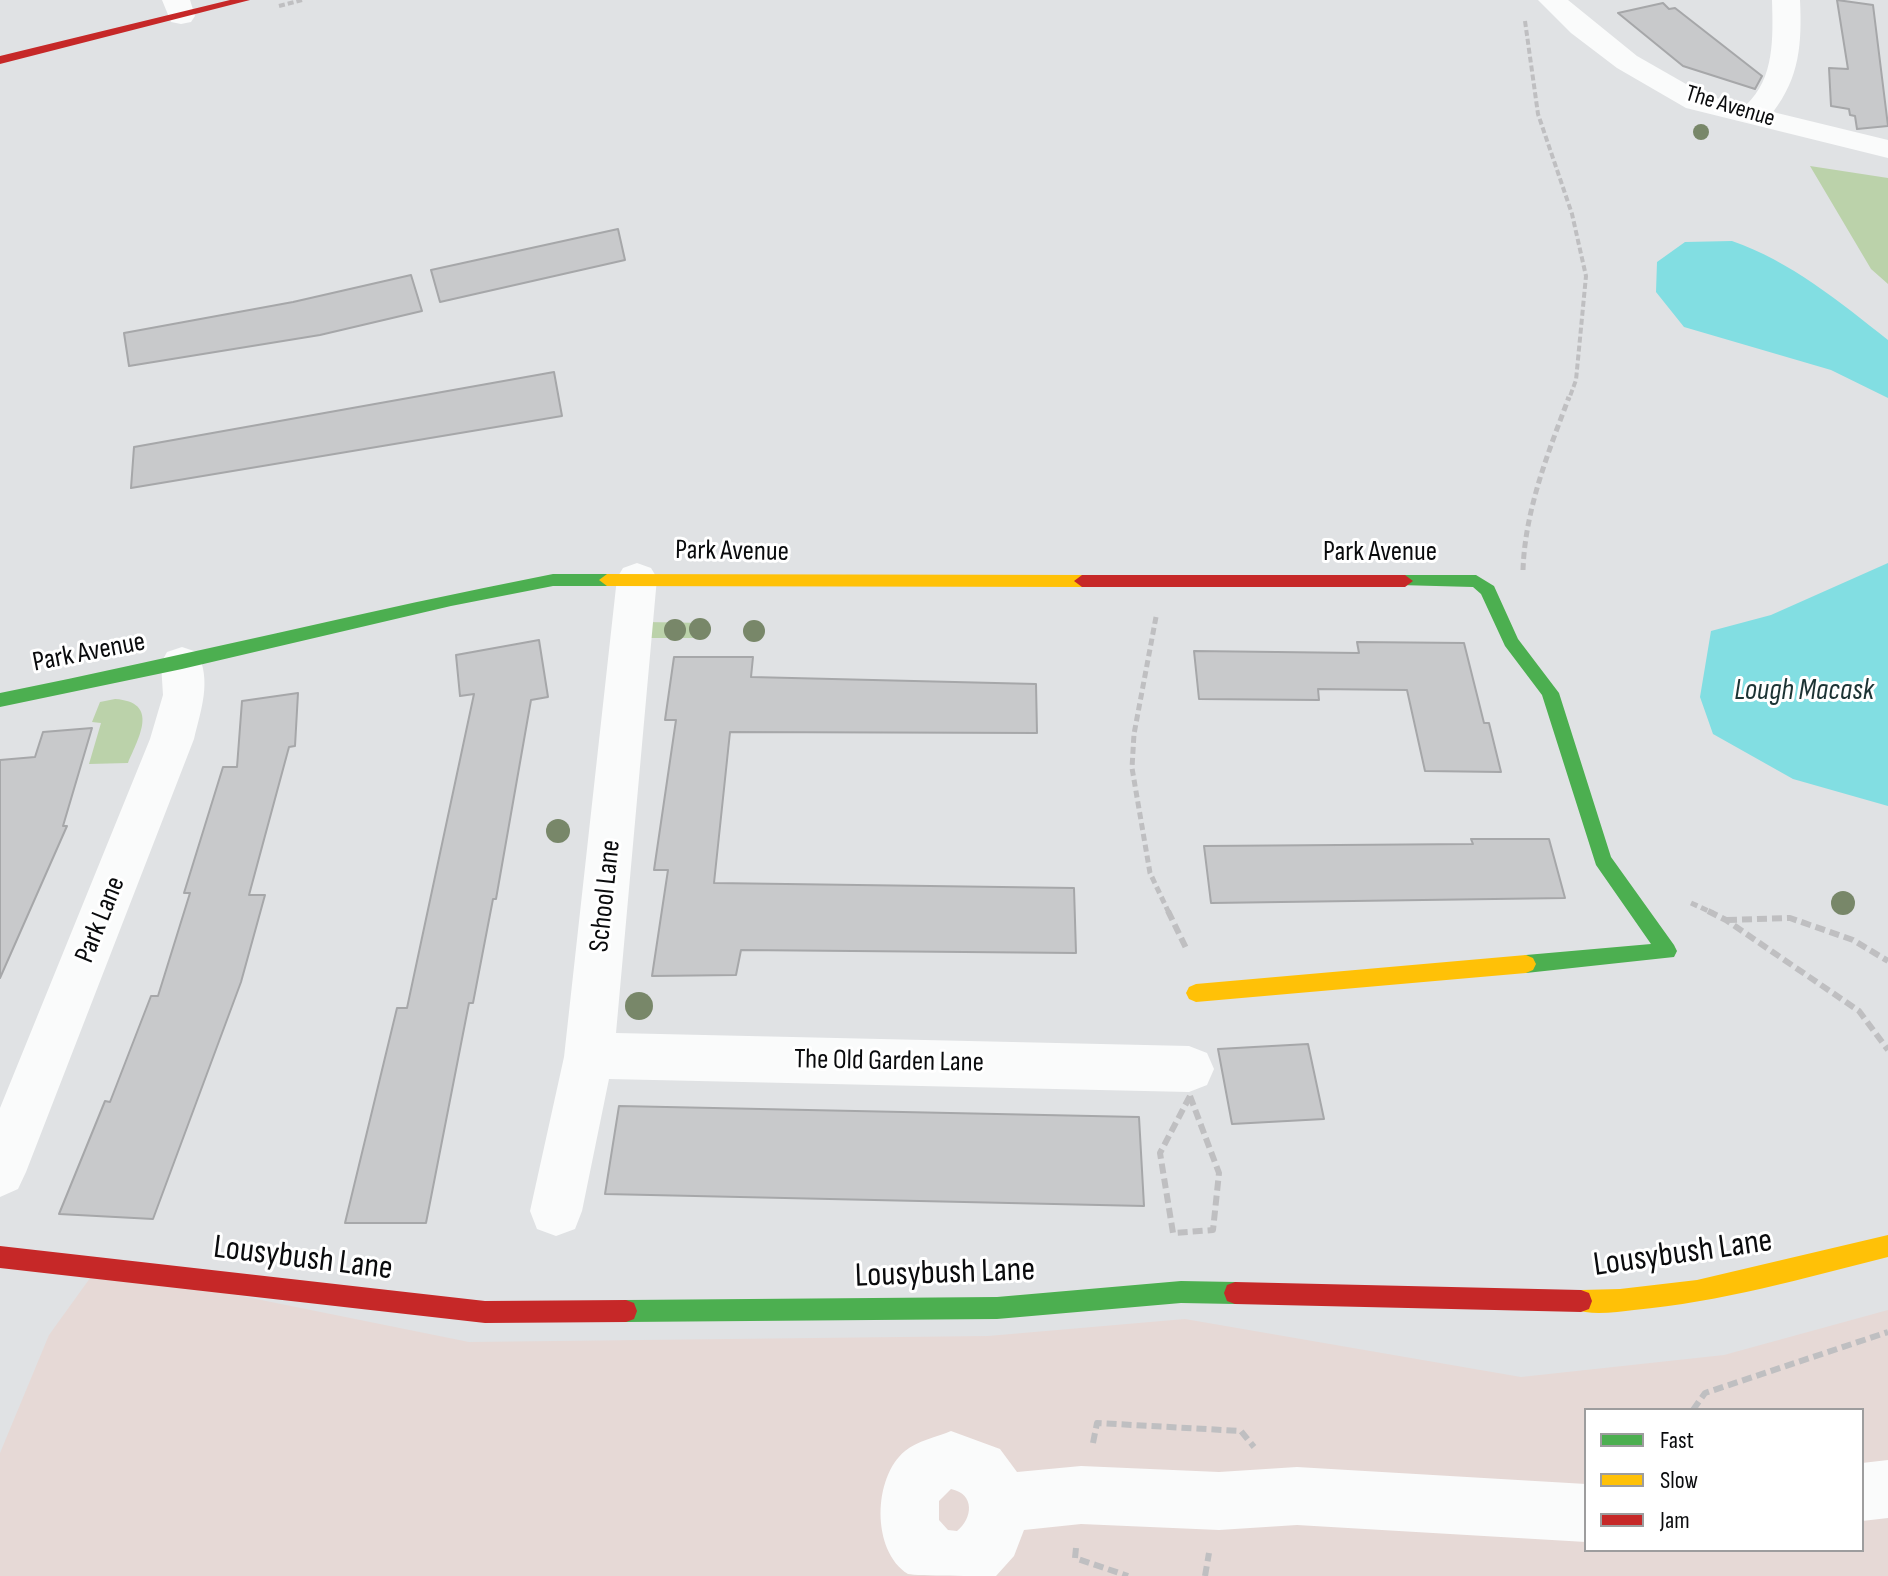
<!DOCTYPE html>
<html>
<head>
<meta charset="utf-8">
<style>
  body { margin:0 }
  #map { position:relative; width:1888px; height:1576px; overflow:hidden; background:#e0e2e4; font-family:"Sofia Sans Condensed",sans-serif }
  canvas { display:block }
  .legend { position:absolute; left:1584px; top:1408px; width:280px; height:144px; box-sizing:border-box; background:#fff; border:2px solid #9d9d9e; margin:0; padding:10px 14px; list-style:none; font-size:24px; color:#0a0b0d }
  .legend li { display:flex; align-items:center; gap:16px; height:40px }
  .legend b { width:40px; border:2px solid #9d9d9e }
</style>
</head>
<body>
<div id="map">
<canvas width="1888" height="1576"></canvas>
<ul class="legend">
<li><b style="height:10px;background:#4caf50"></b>Fast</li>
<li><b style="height:10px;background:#ffc107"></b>Slow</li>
<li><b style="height:10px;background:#c62828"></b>Jam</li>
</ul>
</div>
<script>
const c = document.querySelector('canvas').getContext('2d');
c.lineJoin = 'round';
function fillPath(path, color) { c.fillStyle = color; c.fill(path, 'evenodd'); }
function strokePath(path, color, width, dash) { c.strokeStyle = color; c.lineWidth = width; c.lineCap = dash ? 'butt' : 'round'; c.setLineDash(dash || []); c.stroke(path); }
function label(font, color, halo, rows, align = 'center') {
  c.font = font + ' "Sofia Sans Condensed",sans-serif'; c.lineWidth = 6; c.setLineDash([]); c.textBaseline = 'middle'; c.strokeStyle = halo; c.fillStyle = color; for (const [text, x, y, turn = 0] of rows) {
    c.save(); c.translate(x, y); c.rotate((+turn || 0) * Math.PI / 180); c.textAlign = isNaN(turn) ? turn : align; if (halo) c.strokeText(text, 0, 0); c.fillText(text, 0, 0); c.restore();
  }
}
fillPath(new Path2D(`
  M98 1267 469 1342 988 1336 1185 1319 1521 1377 1724 1355 1888 1310V1576H0V1453L49 1335ZM1586 1410H1862V1550H1586Z`), '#e6d9d6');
fillPath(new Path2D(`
  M1810 166 1888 178V284L1871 269Z
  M644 622 707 623 705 638H641Z
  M115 699C160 702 139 737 128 763L89 764 101 723 92 722 100 702Z`), '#bbd2aa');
fillPath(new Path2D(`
  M1732 241C1790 261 1840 302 1888 340V398L1831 370 1684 327 1656 292 1657 262 1685 242Z
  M1888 563V806L1793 779 1713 734 1700 697 1711 631 1771 615Z`), '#82dee2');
const building = new Path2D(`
  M1837 0 1873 5 1888 126 1857 129 1855 116 1850 115 1849 109 1831 106 1829 68 1848 69Z
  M1663 3 1669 9 1675 8 1762 76 1755 89 1683 66 1618 13Z
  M618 229 625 260 440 302 431 270Z
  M411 275 422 311 320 335 129 366 124 333 293 302Z
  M554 372 562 416 131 488 134 447Z
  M539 640 548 697 531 700 496 899H493L473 1003H469L426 1223H345L397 1008H407L474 694 460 696 456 655Z
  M1357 642 1464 643 1484 723H1489L1501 772 1425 771 1407 690 1318 689 1319 700 1199 699 1194 651 1359 653Z
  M674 657H753L751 677 1036 684 1037 733 730 732 714 883 1074 888 1076 953 741 950 736 975 652 976 668 870H654L676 720H665Z
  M298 693 295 746 289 747 249 895H265L241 982 153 1219 59 1214 105 1101 110 1102 151 996H158L190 893H184L223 767H237L242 701Z
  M92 728 63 826H67L0 978V760L35 757 43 732Z
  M1471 839H1549L1565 898 1211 903 1204 846 1473 844Z
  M1308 1044 1324 1119 1232 1124 1218 1049Z
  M619 1106 1139 1117 1144 1206 605 1194Z`);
fillPath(building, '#c8c9cb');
strokePath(building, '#a6a7a9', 2);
strokePath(new Path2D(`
  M279 6 302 0
  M1525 21 1538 114 1572 214 1586 276 1576 380 1569 399`), '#bfbfc1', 4, [6, 3]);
strokePath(new Path2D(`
  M1523 570C1525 510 1548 453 1569 397
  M1156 617 1134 734 1132 768 1150 873 1169 913
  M1691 903 1713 913`), '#bfbfc1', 5, [7, 4]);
strokePath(new Path2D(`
  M1168 911 1187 950
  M1708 911 1726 920 1859 1011 1888 1050
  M1727 920 1790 918 1853 940 1888 961
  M1190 1096 1219 1173 1213 1230 1173 1233 1160 1153Z
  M1693 1410 1705 1393 1888 1332
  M1093 1443 1097 1423 1241 1431 1254 1447
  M1076 1548 1075 1558 1128 1576
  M1205 1576 1209 1553`), '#bfbfc1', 6, [10, 5]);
fillPath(new Path2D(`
  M162 0H190L195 16 191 22 181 24 171 22Z
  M1538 0H1568L1637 56 1707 96 1746 105C1775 78 1773 37 1772 0H1800C1802 43 1800 77 1773 112L1888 140V158L1686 108 1617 68 1571 33Z
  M637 563 651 568 657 578 616 1033 1189 1046 1207 1053 1214 1069 1207 1085 1189 1092 609 1079 582 1211 575 1229 556 1236 537 1229 530 1211 564 1057 617 578 623 568Z
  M182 647 197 652C212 680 201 710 194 739L26 1172 18 1189 0 1197V1108L150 739 163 695 161 663 167 652Z
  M951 1431 1000 1449 1017 1472 1081 1466 1219 1472 1297 1467 1586 1484V1542L1297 1525 1219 1530 1081 1524 1024 1530 1014 1556 996 1576C980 1576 918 1576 908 1574 871 1551 873 1477 905 1451 917 1441 937 1437 951 1431ZM951 1489C975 1494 973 1518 957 1531L948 1530 939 1520V1501Z
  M1888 1460V1518L1862 1521V1463Z`), '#fafbfb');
fillPath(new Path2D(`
  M553 574H607L615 580 607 586H553L451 606 182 669 0 707V693C185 656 368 610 553 574Z
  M1405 575H1476L1494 586 1518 639 1559 693 1611 857 1674 945 1677 951 1674 957 1526 973 1519 970 1516 964 1519 958 1526 955 1651 944 1596 865 1542 695 1505 646 1481 594 1473 587 1399 585 1397 581Z
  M1181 1281 1235 1282 1243 1285 1246 1293 1243 1301 1235 1304 1181 1303 997 1319 626 1322 618 1319 615 1311 618 1303 626 1300 997 1297Z`), '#4caf50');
fillPath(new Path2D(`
  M607 574 1082 575 1090 581 1082 587 607 586 599 580Z
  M1526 955 1533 958 1536 964 1533 970 1526 973 1196 1002 1189 999 1186 993 1189 987 1196 984Z
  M1888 1235V1257C1804 1278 1721 1302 1634 1310 1616 1312 1591 1316 1573 1309L1570 1301 1573 1293 1581 1290 1620 1289 1697 1280Z`), '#ffc107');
fillPath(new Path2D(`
  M230 0H250L0 64V56Z
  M1082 575H1405L1413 581 1405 587H1082L1074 581Z
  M0 1246 485 1301 626 1300 634 1303 637 1311 634 1319 626 1322 485 1323 0 1268Z
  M1235 1282 1581 1290 1589 1293 1592 1301 1589 1309 1581 1312 1235 1304 1227 1301 1224 1293 1227 1285Z`), '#c62828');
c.fillStyle = '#788769';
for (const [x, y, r] of [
  [1701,132,8],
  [700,629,11],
  [675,630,11],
  [754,631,11],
  [558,831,12],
  [1843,903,12],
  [639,1006,14]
]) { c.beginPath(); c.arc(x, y, r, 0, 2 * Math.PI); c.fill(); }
label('24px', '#0a0b0d', '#fff', [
  ["The Avenue",1730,107,17]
]);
label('28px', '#0a0b0d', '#fff', [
  ["Park Avenue",732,552,1],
  ["Park Avenue",1380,553],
  ["Park Avenue",89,653,-11],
  ["School Lane",606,896,-84],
  ["Park Lane",101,920,-68],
  ["The Old Garden Lane",889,1062,1]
]);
label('italic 30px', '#1c3334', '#fff', [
  ["Lough Macask",1804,691]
]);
label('34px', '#0a0b0d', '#fff', [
  ["Lousybush Lane",1683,1254,-8],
  ["Lousybush Lane",303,1259,7],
  ["Lousybush Lane",945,1274,-2]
]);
</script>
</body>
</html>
